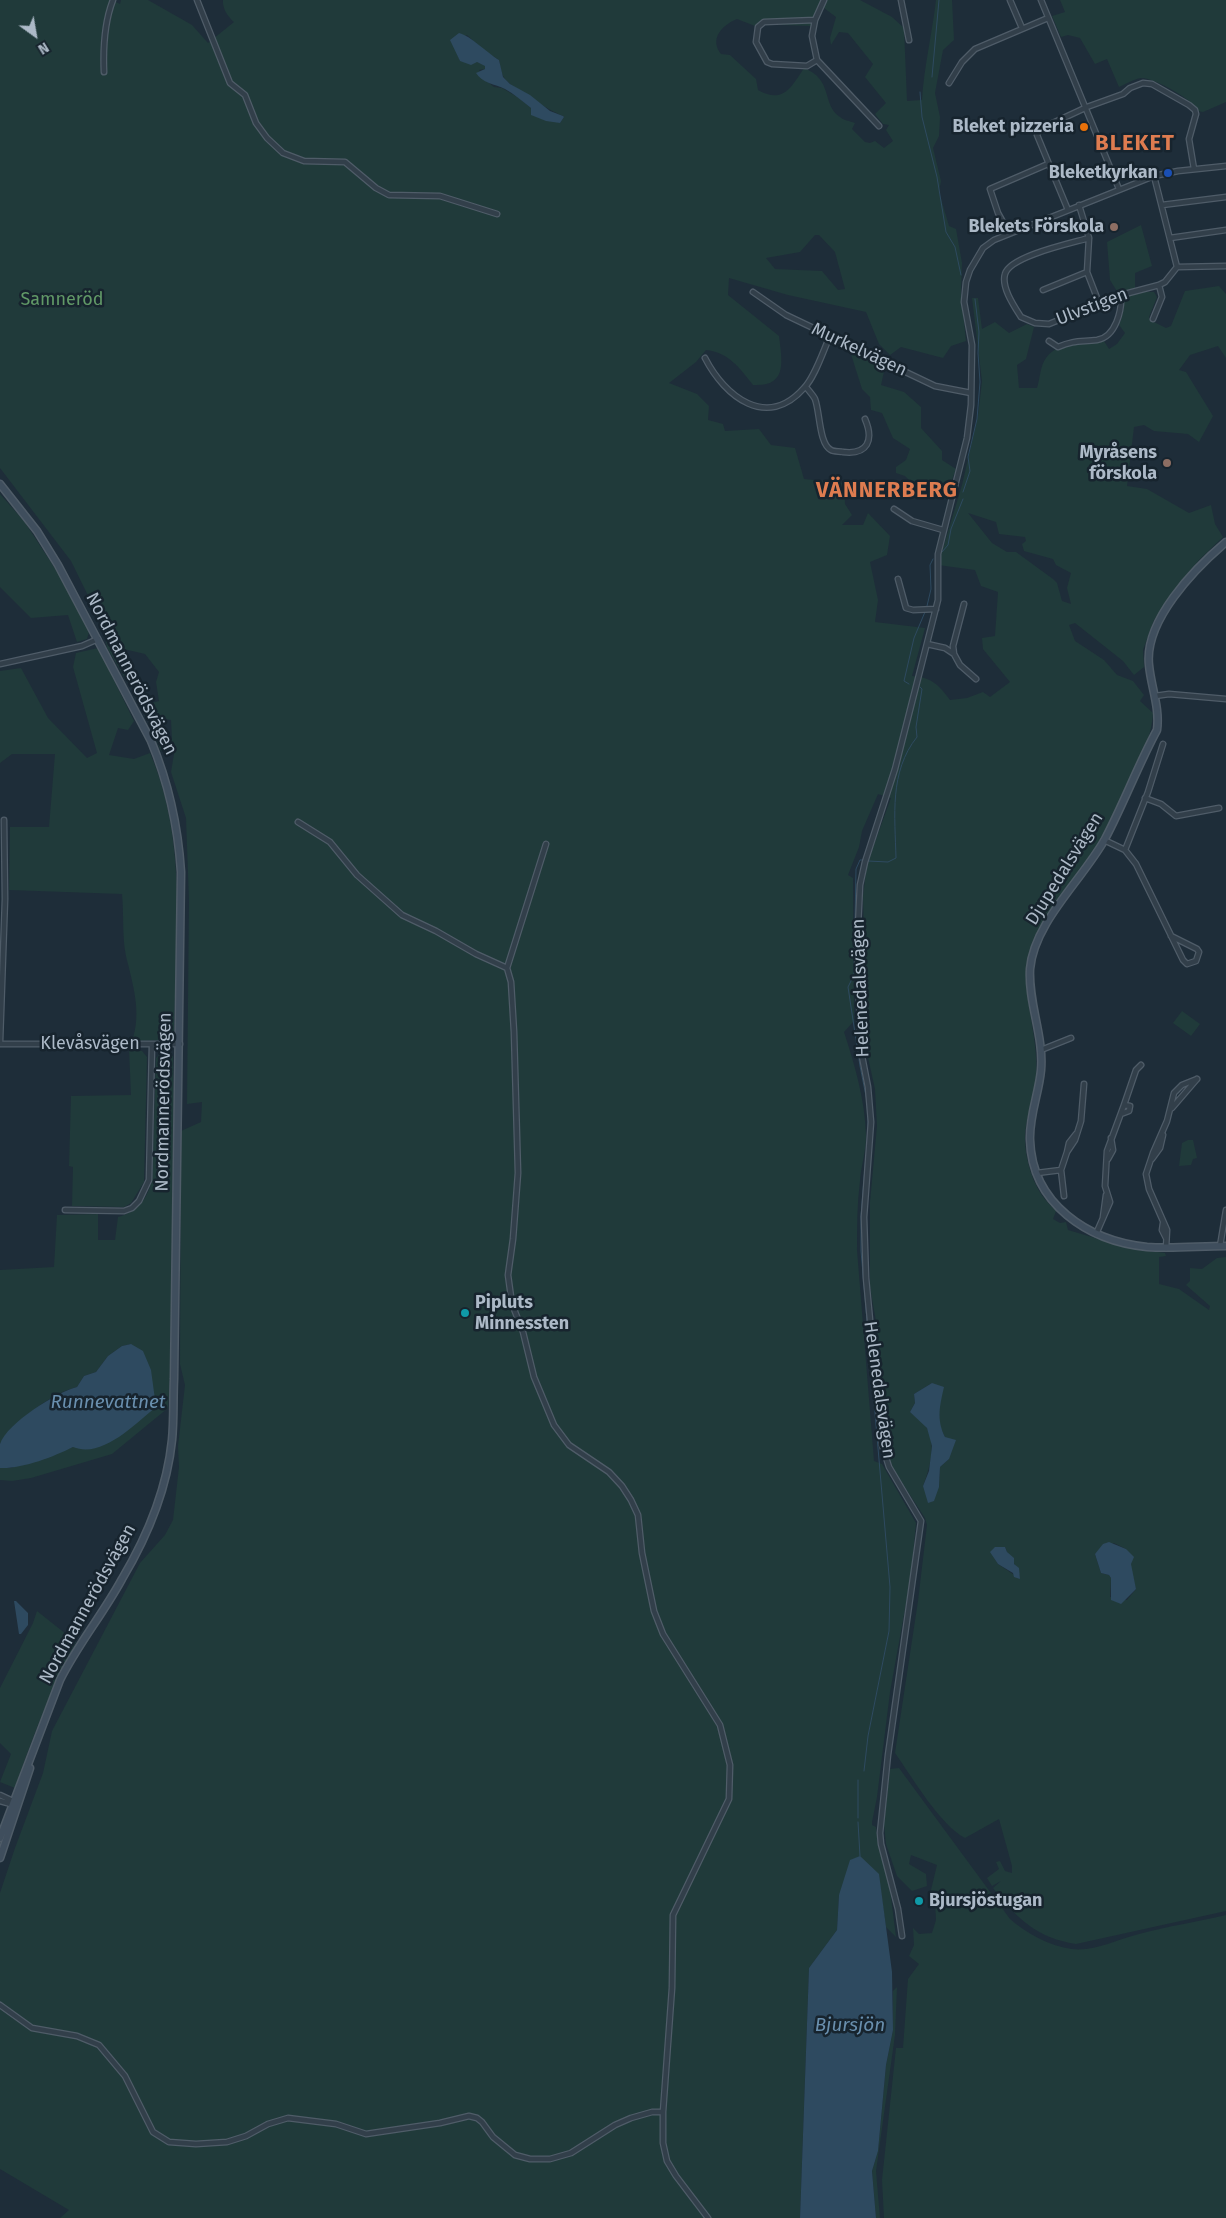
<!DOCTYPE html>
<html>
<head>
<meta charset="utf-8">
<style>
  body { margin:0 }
  #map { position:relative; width:1226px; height:2218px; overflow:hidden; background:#1e2d39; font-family:"Fira Sans",sans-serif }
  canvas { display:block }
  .north { position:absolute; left:10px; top:10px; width:50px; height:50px; -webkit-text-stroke:4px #17242e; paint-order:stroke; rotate:148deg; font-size:14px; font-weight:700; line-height:20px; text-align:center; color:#acb9c7 }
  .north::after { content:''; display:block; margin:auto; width:18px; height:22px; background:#acb9c7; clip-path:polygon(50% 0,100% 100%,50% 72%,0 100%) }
</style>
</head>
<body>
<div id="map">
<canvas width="1226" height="2218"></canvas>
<div class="north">N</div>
</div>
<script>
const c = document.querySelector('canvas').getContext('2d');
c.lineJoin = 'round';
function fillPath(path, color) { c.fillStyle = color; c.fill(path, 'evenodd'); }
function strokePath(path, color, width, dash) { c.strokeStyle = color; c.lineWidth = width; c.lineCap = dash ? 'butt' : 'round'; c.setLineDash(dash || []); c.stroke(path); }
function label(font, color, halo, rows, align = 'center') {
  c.font = font + ' "Fira Sans",sans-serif'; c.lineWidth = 5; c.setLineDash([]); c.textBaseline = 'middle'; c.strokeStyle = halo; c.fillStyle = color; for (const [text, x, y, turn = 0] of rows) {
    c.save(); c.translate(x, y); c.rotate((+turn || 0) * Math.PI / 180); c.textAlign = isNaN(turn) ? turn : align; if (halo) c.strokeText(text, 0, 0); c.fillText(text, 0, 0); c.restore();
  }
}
fillPath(new Path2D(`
  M0 0H112L120 4 121 0H148L192 25 208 43 234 22C228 17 222 8 223 0H860L892 17 904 28 907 101 922 100C924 67 932 34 936 0H952L954 40 943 50 935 93 940 117 939 136 933 148 941 181 939 192 949 226 956 229 962 263 961 293 966 341 951 346 943 358 901 347 890 355 879 344 866 312 788 295 729 278 728 295 779 336C782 361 788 387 753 385 740 368 728 352 706 350L696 362 669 383 697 394 709 406 708 420 723 424 725 431 759 429 771 445 795 448 804 479 844 483 845 504 852 515 842 525H863L868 513 890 536 887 555 870 562 878 600 875 622 925 628 912 676C931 677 939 685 950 700L967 698 983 692 990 697 1010 682 983 649 982 638 995 636 998 592 981 586 975 570 938 565 962 485 978 416 982 381 972 298H978L982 329 995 322 1009 333 1027 324 1034 327 1026 359 1017 365 1019 388H1037C1040 379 1040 366 1046 358 1058 341 1085 342 1104 341L1109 349 1117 344 1125 333 1119 325C1123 314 1126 303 1122 292L1118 293 1110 280 1107 242 1141 225 1152 266 1135 273V292H1154L1157 297 1149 317 1150 320 1166 328 1171 326 1185 291 1219 286 1226 294V358L1218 346 1190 355 1179 370 1186 372 1213 416 1199 442 1188 434 1154 431 1144 425 1134 427 1127 486 1147 489 1189 513 1211 505 1215 524 1223 537 1199 560 1178 585 1154 620 1143 650 1144 667 1134 675 1123 661 1075 623 1069 625 1075 641 1104 660 1117 675 1133 681 1144 695 1140 701 1153 713C1151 755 1106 835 1081 870 1064 894 1042 917 1032 946 1017 986 1040 1035 1036 1077 1035 1096 1027 1114 1025 1133 1024 1152 1030 1177 1041 1194 1045 1200 1051 1206 1056 1211L1053 1219 1060 1223 1066 1222 1068 1230 1129 1248 1165 1253 1166 1256 1159 1257V1284L1179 1289 1209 1310 1210 1306 1186 1285 1190 1281V1268L1202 1269 1217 1258 1226 1257V1911L1076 1944C1037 1938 1016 1918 993 1888L1001 1881 992 1886 987 1878 999 1869 996 1862 1000 1861 1005 1871 1012 1873V1866L999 1819 965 1838C940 1825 912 1777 895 1753L918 1601 927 1525 925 1518 895 1472 889 1459 884 1435 877 1327 870 1287V1202L877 1126 875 1089 867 1053 863 896 867 864 891 798 878 794 862 831 859 847 848 875 853 878 854 1021 844 1032C855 1066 865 1100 866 1136 866 1152 861 1166 860 1181 857 1204 857 1227 857 1250L874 1461 882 1464 916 1523 911 1576 890 1692 877 1797 872 1822V1825L876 1827 878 1843 888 1874 896 1937 886 1927 878 1874 839 1895 837 1930 809 1968 800 2218H60L69 2210 0 2169V1893L15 1848 43 1773 52 1731 140 1563 165 1535 173 1520 179 1467 178 1446 185 1385 180 1364 181 1131 201 1122 202 1102 187 1104 189 900 186 818 171 772 174 754 161 751 155 737 172 740 171 720C162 718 149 714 145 705L159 701 156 682 159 672 145 654 115 647 117 655 123 658 135 685 131 688 107 648 104 628 71 561 0 468ZM824 8 836 17 830 38 831 45 839 32 848 33 873 64 865 77 886 103 875 114 883 124 889 125 886 130 893 141 884 148 875 141 870 143 865 142 852 129 855 123C850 121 843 120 840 117 821 104 834 80 804 68 791 88 783 104 758 90L756 79 730 55 721 54C709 39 722 25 737 19L755 26 757 24 811 26 818 22ZM467 35 483 50 499 60C500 66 501 74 505 79 511 87 552 112 563 116L564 117 560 123 531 108 519 98 502 88 494 87 484 79 479 70 485 69 486 66 477 62 460 61 454 44ZM815 235H819L835 252 845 289 838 290 822 271 775 269 766 258 800 252ZM968 513 996 522 999 534 1025 537 1026 541 1022 544 1024 551 1053 559 1056 565 1071 573 1067 588 1071 604 1062 601 1057 583 1053 579 1016 552H1007L992 543ZM932 1383 939 1410V1425L945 1437 949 1459 940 1467 939 1487 923 1486C929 1470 937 1445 927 1428 924 1422 915 1416 910 1412L915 1403 914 1394ZM1114 1543 1126 1549 1136 1589 1127 1600 1110 1597 1111 1578 1109 1575 1101 1573 1095 1554ZM1005 1547C1009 1559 1019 1566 1020 1579L998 1564 993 1556Z
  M1060 0H1226V102L1203 112 1198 111C1194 100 1153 77 1141 78 1134 79 1126 84 1119 87L1107 59 1095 64 1080 38 1068 35 1061 37 1052 16 1065 12Z
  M850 351 885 367 881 385 904 392 921 407V428L942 451V460L956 469 949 488 910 481 905 476 896 473V467L906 460 910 449 893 438 882 413 871 410 870 397 862 389Z
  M0 494 24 521 58 573 89 632 87 639 77 642 68 615 31 618 0 587Z
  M98 648 134 721 128 730 118 728 109 755 134 759 150 753C188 841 176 941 174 1035L168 1040 132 1041C142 1013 133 985 126 956 122 937 124 914 122 894L9 890 10 827H49L55 754H12L0 763V671L21 668 48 718 87 758 97 753 73 667 76 653Z
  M1182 1011 1200 1024 1191 1036 1173 1023Z
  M129 1049 142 1051 147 1057 144 1182 131 1203 124 1207 72 1206 73 1167 69 1166 71 1096 131 1095Z
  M163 1051 173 1056 174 1100 170 1379 168 1408 112 1454 31 1478 12 1481 0 1480V1468H11L73 1447 131 1344 122 1346 108 1356 96 1372 84 1376 77 1387C51 1393 15 1422 0 1444V1270L54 1267 57 1215 98 1214V1240H115L118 1217C137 1212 147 1200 152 1180L156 1058Z
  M1188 1140H1193L1197 1158 1193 1159 1191 1165 1179 1166 1182 1143Z
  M37 1611 76 1642C51 1689 32 1738 15 1788L0 1782 11 1754 0 1743V1688L33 1623Z
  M899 1768 1010 1919C1027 1934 1050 1946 1072 1949 1093 1952 1119 1939 1139 1934 1168 1926 1197 1922 1226 1915V2218H884L882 2180 896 2048H903L908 1979 919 1964 909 1956 914 1945 913 1928 919 1934 932 1933 936 1920 935 1901 931 1890 937 1865 911 1855 909 1864 926 1874 927 1886 912 1891 897 1876 886 1844 884 1824 890 1769Z
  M897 1987 895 2035 876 2171 880 2218H876L872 2171 878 2151 886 2065 893 2030V1991Z`), '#203a3a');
fillPath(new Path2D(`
  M459 33C471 36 486 52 499 60L503 77 510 84 530 95 550 111 563 116 564 117 560 123 546 121 531 115V108C522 101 514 94 505 89 495 84 482 83 476 73L485 69V66L477 62 471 65 460 61 450 40Z
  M131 1344 143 1351 151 1370 156 1407C135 1424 102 1459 73 1447 53 1457 22 1469 0 1468 0 1461 0 1451 0 1444 7 1423 57 1392 77 1387L84 1376 96 1372 108 1356 122 1346Z
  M932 1383 944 1387C940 1405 936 1419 945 1437L956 1440 949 1459 940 1467 939 1487 934 1501 928 1503 923 1486 929 1471 932 1446 927 1428 910 1412 915 1403 914 1394Z
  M1109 1542 1126 1549 1134 1557 1131 1564 1136 1589 1121 1604 1111 1600V1578L1109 1575 1101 1573 1095 1554 1103 1544Z
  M995 1547H1005L1007 1552 1014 1558V1564L1019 1568 1020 1579 1014 1577 1013 1573 998 1564 990 1552Z
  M14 1601H16L28 1613V1625L21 1634H19Z
  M860 1856 879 1874 892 1972 893 2030 886 2065 878 2151 872 2171 876 2218H800L809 1968 837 1930 839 1895 850 1860Z`), '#2e4a60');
strokePath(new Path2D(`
  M932 77 939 0
  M920 92 922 117 937 177 946 232 955 247 961 275
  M963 492 970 471 968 457 977 419 980 382 978 353 979 332 975 299
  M942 552 948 545 951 529 963 499
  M927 606 931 589 930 565 933 559
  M909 684 904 681 914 638 925 612
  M864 860H860L856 869 854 975 848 987 860 1066 868 1106V1134
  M868 861 888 862 896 858C895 816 889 772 917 737L916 727 922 689 920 687
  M864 1771 868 1736 889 1631 890 1587 861 1251V1216L866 1155
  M858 1780V1818
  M858 1822 860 1856`), '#2e4a60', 1);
const street = new Path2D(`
  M197 0 230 83 245 95 256 123 267 138 283 153 304 161 345 162 376 188 389 195 440 196 497 214
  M824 0 815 20 812 36 817 60 879 126
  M901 0 909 40
  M1010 0 1022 28
  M1041 0 1119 189
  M815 20 764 22 758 27 756 42 767 62 772 64 807 66 817 60
  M104 72C103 48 104 23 113 0
  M949 83 962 62 975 49 1048 18
  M1154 176 1177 267
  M1079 205 1089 238C1072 243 1010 256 1005 274 1001 287 1014 306 1021 317L1035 323 1049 324 1121 295 1159 285 1165 282 1177 267 1226 266
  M1162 205 1226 197
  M1068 210 1037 135 1040 129 1087 107 1123 94 1130 88 1143 83 1152 84 1189 105 1195 110 1196 114 1189 139 1194 169
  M1009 233 998 213 990 189 1048 164
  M1089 238 1087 272 1099 303
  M1170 238 1226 230
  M1043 290 1087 272
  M753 292 786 315 935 386 971 393
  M1153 319 1162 297 1159 285
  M1049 341 1058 347C1074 340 1081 342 1097 340 1116 337 1122 310 1121 295
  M705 358C725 397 767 430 804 388 815 377 823 351 830 336
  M806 387C809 391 813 395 815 399 820 412 819 444 831 450 834 452 840 451 843 452 868 455 874 440 865 419
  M894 509 912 521 943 530
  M898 579 906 608 913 610 936 609
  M927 644 945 648 954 654 960 665 976 679
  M954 654 953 646 964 604
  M0 664 82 646 98 639
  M1155 696 1169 694 1226 699
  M1145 798 1161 804 1176 816 1219 808
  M298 822 330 842 357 875 402 915 436 931 476 954 507 968
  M1104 840 1125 850 1136 864 1183 960 1187 964 1196 961 1199 952 1197 949 1171 936
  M546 844 507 968 511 982 514 1032 518 1173 513 1239 508 1275 512 1304 523 1332 534 1377 554 1425 569 1445 609 1472 622 1486 631 1500 638 1515 642 1553 654 1611 663 1634 720 1725 730 1765 729 1799 673 1915 672 1988 663 2112V2143L667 2161 676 2176 708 2218
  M1125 850 1148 792 1163 744
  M0 1042 5 899 4 820
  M0 1044H180
  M1041 1050 1071 1038
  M1124 1105 1136 1070 1141 1065
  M1172 1108 1197 1079
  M1067 1152 1069 1143 1076 1134
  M1108 1159 1113 1150 1111 1138
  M1152 1159 1160 1148 1163 1135
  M1037 1173 1061 1170
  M1064 1196 1061 1170 1067 1152 1075 1140 1081 1121 1084 1084
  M65 1210 124 1211 132 1208 139 1201 149 1180 152 1045
  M1103 1217 1106 1195
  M1163 1223 1162 1230 1166 1238
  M1096 1234 1110 1202 1105 1186 1107 1151 1124 1105 1130 1106 1129 1111 1121 1114
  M1220 1246 1226 1210
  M1166 1248 1167 1230 1149 1189 1146 1174 1153 1153 1167 1121 1174 1093 1182 1085 1197 1079
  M0 1795 15 1802
  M0 1801 14 1805
  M902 1936 898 1909 881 1844 880 1833 888 1755 921 1521 889 1467 882 1445 866 1278 864 1217 871 1122 868 1087 861 1051 857 948 860 885 865 862 895 769 938 600V554L967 438 971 405 972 345 964 302 966 282 970 270 983 248 994 240 1154 176 1178 171 1226 166
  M0 2005 32 2028 77 2036 99 2045 125 2076 153 2132 169 2142 196 2144 227 2142 246 2136 268 2124 288 2118 336 2124 366 2134 440 2123 469 2116 477 2118 482 2122 493 2137 515 2155 530 2159H550L571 2153 615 2125 631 2118 652 2112H663`);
const secondary = new Path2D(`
  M0 484 37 531 58 565 151 741C169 784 178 826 181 872L174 1379C173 1399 174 1420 172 1440 167 1489 147 1537 122 1579 103 1614 78 1644 60 1680L0 1838
  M1226 542C1194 569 1144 621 1149 665 1151 687 1160 707 1157 730 1138 765 1124 803 1105 839 1083 879 1034 922 1030 969 1028 1003 1044 1036 1041 1070 1039 1093 1029 1116 1030 1140 1032 1204 1088 1241 1147 1247 1173 1249 1200 1246 1226 1246
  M0 1858 30 1768`);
strokePath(street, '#4f5c68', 7);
strokePath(secondary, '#4f5c68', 9);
strokePath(street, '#323f4a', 4.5);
strokePath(secondary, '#3f4e5d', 6);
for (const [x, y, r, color] of [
  [1084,127,5,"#e8710a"],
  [1168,173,5,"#1a4fb4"],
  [1114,227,5,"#8d6e63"],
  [1167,463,5,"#8d6e63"],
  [465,1313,5,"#0f9aa8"],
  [919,1901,5,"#0f9aa8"]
]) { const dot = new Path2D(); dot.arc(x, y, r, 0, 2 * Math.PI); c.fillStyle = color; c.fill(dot); strokePath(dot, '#17242e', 2); }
label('bold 18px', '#acb9c7', '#17242e', [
  ["Bleket pizzeria",1074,127],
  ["Bleketkyrkan",1158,173],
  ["Blekets Förskola",1104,227],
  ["Myråsens",1157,453],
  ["förskola",1157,474],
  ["Pipluts",475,1303,"left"],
  ["Minnessten",475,1324,"left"],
  ["Bjursjöstugan",929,1901,"left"]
], 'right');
label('18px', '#619967', '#17242e', [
  ["Samneröd",62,300]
]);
label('18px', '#acb9c7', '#17242e', [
  ["Ulvstigen",1092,307,-21],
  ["Murkelvägen",859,350,25],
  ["Nordmannerödsvägen",131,674,63],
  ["Djupedalsvägen",1065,869,-58],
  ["Helenedalsvägen",861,988,-92],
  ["Klevåsvägen",90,1044],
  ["Nordmannerödsvägen",164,1102,-89],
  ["Helenedalsvägen",879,1390,82],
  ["Nordmannerödsvägen",88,1604,-61]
]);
label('italic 19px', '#698fae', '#17242e', [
  ["Runnevattnet",108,1403],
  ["Bjursjön",850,2026]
]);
c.letterSpacing = '1px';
label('bold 22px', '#de7c50', '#17242e', [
  ["BLEKET",1135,144],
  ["VÄNNERBERG",887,491]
]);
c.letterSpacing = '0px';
</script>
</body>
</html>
